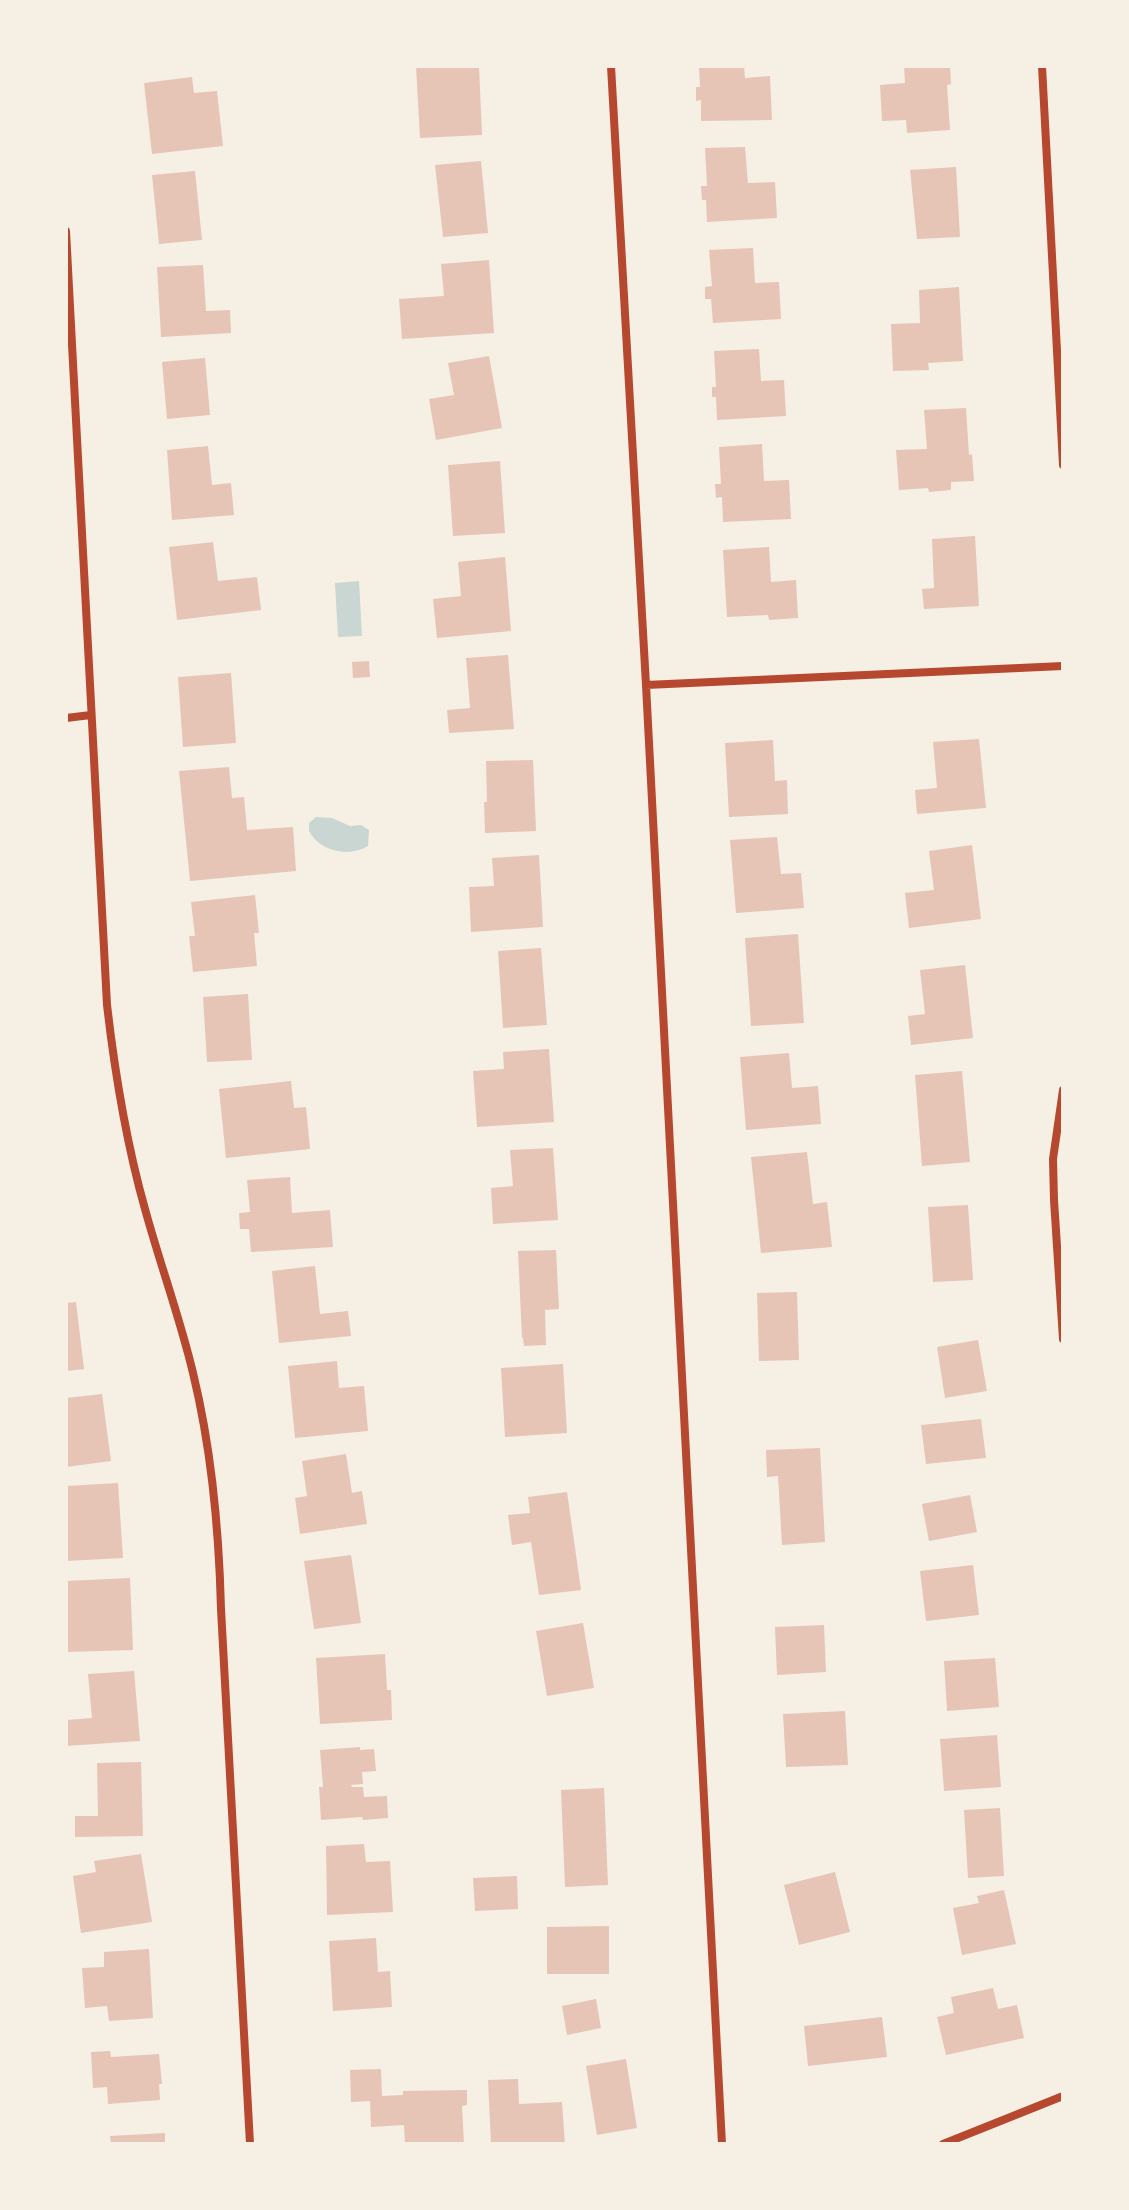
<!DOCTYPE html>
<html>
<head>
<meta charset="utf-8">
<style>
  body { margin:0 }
  #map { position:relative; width:1129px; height:2210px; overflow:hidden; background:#f6efe4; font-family:Helvetica,sans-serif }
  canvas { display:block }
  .frame { position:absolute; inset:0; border:68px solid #f6efe4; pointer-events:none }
</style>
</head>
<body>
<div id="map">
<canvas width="1129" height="2210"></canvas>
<div class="frame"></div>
</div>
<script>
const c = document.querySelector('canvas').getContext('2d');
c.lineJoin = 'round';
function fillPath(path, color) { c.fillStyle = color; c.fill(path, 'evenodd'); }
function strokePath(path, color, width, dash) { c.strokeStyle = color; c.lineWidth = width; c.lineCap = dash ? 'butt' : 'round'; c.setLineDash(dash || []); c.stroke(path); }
fillPath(new Path2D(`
  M359 581 362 636 338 637 335 583Z
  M316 817 332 818 350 826 361 825 369 830 368 846C349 858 319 851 309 831V823Z`), '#c9d6d2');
fillPath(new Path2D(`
  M416 66H479L482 135 420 138Z
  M699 66H744L745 78 770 76 772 120 701 121V100L696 101V87H700Z
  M904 66H950L951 84 947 85 950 130 907 133 906 120 882 121 880 85 905 83Z
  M192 77 194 93 217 91 223 146 152 154 144 83Z
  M745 147 748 183 775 182 777 218 707 222 706 200H702L701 186H707L705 148Z
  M481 161 488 233 443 237 435 165Z
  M956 167 960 237 917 239 910 170Z
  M195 171 202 240 159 244 152 175Z
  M753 248 755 283 779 282 781 319 713 323 711 299H705V287L712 286 709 250Z
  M489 260 494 333 402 339 399 299 444 296 441 264Z
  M203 265 206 311 230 310 231 333 161 337 157 267Z
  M959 287 963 361 928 363 929 370 893 371 891 324 920 323 919 290Z
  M759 349 761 381 784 380 786 416 717 420 716 397H712V387H716L714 351Z
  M489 356 502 428 436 440 429 399 454 395 448 363Z
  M205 358 210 415 167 419 162 362Z
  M966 408 969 455 972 454 974 481 951 482V490L929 492 928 488 899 490 896 450 927 449 924 410Z
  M762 444 764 481 789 480 791 519 723 522 722 497 716 498 715 484H721L719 447Z
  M208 446 212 485 231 483 234 515 172 520 167 450Z
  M500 461 505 533 453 536 448 465Z
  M975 536 979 606 924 609 922 589 934 588 932 539Z
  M213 542 218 581 257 577 261 610 177 620 169 547Z
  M769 547 771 582 796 580 798 618 769 620 768 615 727 617 723 550Z
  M505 557 511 631 437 638 433 599 461 596 458 562Z
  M508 655 514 729 449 733 447 710 470 708 466 658Z
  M369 661 370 677 353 678 352 662Z
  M231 673 236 743 183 747 178 677Z
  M979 739 986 808 917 814 915 790 937 788 933 742Z
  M773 740 775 781 787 780 788 814 729 817 725 743Z
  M533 760 536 831 485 833 484 802H487L486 761Z
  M229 767 232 798 244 797 247 830 293 827 296 871 190 881 179 771Z
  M777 837 781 874 801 873 804 908 736 913 730 840Z
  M972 845 981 919 909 928 905 893 934 890 929 851Z
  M539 855 543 927 471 932 469 887 494 886 492 858Z
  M255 895 259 933H254L257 966 193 972 189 936H195L191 902Z
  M798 934 804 1023 751 1026 745 938Z
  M541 948 547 1025 503 1028 498 951Z
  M965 965 973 1038 911 1045 908 1016 925 1014 920 970Z
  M248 994 252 1060 207 1062 203 997Z
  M549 1049 554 1122 477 1127 473 1071 504 1069 503 1052Z
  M789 1053 792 1088 818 1086 821 1124 746 1130 740 1057Z
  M962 1071 970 1162 922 1166 915 1075Z
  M291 1081 294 1108 306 1107 310 1149 226 1158 219 1089Z
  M553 1148 558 1220 493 1224 491 1188 513 1186 510 1150Z
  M807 1152 813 1204 827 1202 832 1247 761 1253 751 1157Z
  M290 1177 292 1213 330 1210 333 1247 251 1252 249 1229H240L239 1213 250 1212 247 1180Z
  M968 1205 973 1280 933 1282 928 1207Z
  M556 1250 559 1309 545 1310 546 1345 524 1346 523 1338H522L518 1251Z
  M315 1266 320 1314 348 1311 351 1336 279 1343 272 1271Z
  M797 1292 799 1360 759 1361 757 1293Z
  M76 1302 84 1369 66 1371V1303Z
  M978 1340 987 1391 945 1398 937 1347Z
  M337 1361 339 1388 364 1386 368 1431 295 1438 288 1366Z
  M563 1364 567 1433 505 1437 501 1368Z
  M102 1394 111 1461 66 1467V1398Z
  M981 1419 986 1458 926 1464 921 1425Z
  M820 1448 825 1542 782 1545 778 1476 767 1477 766 1450Z
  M346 1454 352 1493 362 1491 367 1524 300 1534 295 1498 307 1496 302 1461Z
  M118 1483 123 1558 66 1561V1486Z
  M567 1492 581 1590 539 1595 531 1542 512 1545 508 1515 530 1513 528 1497Z
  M970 1495 977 1532 929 1541 922 1504Z
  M351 1555 361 1623 314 1629 304 1561Z
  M973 1565 979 1615 926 1621 920 1571Z
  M130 1578 133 1650 66 1652V1581Z
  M583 1623 594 1688 547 1696 536 1631Z
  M824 1625 826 1672 777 1675 775 1627Z
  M385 1654 387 1690H391L392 1720 320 1724 316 1658Z
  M995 1658 999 1707 947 1711 944 1661Z
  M134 1671 140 1741 66 1746V1720L92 1718 88 1674Z
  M845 1711 848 1765 786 1767 783 1714Z
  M997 1735 1001 1787 944 1791 940 1739Z
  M360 1747V1750L374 1749 376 1771 362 1772 363 1784 351 1785 352 1787H363L364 1797 387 1796 388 1818 363 1820 362 1817 321 1820 319 1787H323L320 1750Z
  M141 1762 143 1836 75 1837V1816H98L97 1763Z
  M604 1788 608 1885 565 1887 561 1790Z
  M1000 1808 1004 1876 968 1878 964 1810Z
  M364 1844 366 1862 390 1861 393 1912 327 1915 326 1846Z
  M141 1854 152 1922 81 1933 73 1876 96 1872 94 1861Z
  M835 1872 850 1932 799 1945 784 1885Z
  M517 1876 518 1909 475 1911 473 1878Z
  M1004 1890 1016 1944 962 1955 953 1908 979 1903 977 1896Z
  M609 1926V1974H547V1927Z
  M376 1938 378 1972 390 1971 392 2007 333 2011 329 1941Z
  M149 1949 153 2018 109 2021 107 2006 85 2008 82 1968 104 1967V1952Z
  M993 1988 998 2009 1017 2005 1024 2038 946 2055 937 2017 954 2013 951 1997Z
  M596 1999 601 2028 567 2035 562 2006Z
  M882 2017 887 2057 808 2066 804 2026Z
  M110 2051 111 2057 159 2054 162 2084H159L160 2100 108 2104 107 2087 93 2088 91 2052Z
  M626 2059 637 2128 597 2135 586 2066Z
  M381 2069 382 2096 403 2095V2091L467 2090V2105L462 2106 464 2144H405L404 2125 371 2127 370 2101 351 2102 350 2070Z
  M518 2079 519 2104 562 2102 565 2144H491L488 2080Z
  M165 2133V2144H111L110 2136Z`), '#e6c5b7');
strokePath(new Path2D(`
  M611 66 646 685 722 2144
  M1042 66 1063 465
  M66 231 107 1005C115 1074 126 1142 145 1209 160 1264 180 1318 193 1373 212 1451 219 1529 221 1609L250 2144
  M646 685 1063 666
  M66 718 91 715
  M1063 1090 1053 1159 1054 1200 1063 1339
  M943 2144 1063 2096`), '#b5482f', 8);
</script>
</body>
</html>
